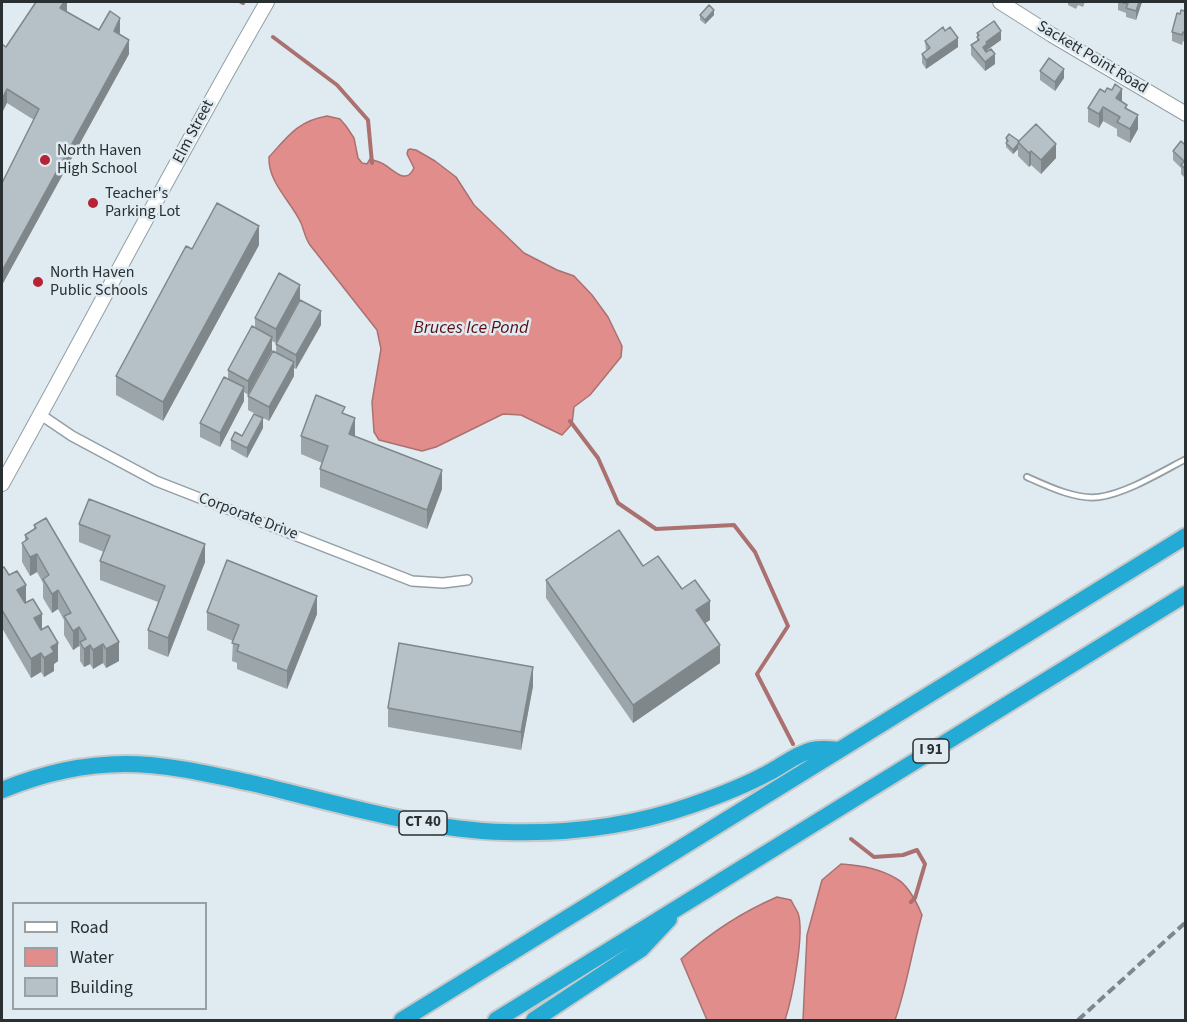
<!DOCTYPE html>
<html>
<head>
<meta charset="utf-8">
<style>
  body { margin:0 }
  #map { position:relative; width:1187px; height:1022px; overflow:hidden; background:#dfebf1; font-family:"Source Sans 3",sans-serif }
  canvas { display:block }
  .frame { position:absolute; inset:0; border:3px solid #2a2f31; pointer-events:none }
  .legend { position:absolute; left:12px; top:902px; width:195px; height:108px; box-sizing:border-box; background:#dfebf1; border:2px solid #97a0a4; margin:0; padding:8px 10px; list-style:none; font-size:18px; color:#2a2f31 }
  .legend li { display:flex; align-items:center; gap:12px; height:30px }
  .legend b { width:30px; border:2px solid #97a0a4 }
</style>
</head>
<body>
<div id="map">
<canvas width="1187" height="1022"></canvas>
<div class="frame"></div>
<ul class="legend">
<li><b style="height:8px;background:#fff"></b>Road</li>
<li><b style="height:16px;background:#e18d8b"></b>Water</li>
<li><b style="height:16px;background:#b5c1c6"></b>Building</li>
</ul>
</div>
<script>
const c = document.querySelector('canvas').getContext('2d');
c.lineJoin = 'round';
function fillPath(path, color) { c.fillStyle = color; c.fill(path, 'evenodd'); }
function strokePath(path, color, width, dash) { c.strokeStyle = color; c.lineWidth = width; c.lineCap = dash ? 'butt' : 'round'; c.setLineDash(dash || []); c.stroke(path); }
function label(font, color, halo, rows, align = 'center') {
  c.font = font + ' "Source Sans 3",sans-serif'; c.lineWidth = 5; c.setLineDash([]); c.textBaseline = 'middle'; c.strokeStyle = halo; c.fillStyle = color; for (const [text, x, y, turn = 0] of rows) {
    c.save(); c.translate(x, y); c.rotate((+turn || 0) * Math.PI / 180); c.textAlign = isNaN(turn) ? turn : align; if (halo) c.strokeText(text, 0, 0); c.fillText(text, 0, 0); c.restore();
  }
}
const water = new Path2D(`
  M327 116 340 119 346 126 354 138 358 158 362 163 367 164 370 159C375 161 381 162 385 165 395 171 406 185 414 168L407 154 408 150 410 149 416 150 435 161 456 177 474 205 524 253 557 270 574 276 592 295 608 317 622 346 621 357 590 395 574 407 572 424 562 435 521 415 503 414 436 447 422 451 379 440 374 432 372 402 381 349 377 330 310 245C305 238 304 230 301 223 291 201 268 183 269 157 288 136 298 121 327 116Z
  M841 864C859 865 881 869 897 879 909 886 917 903 922 915 912 950 907 986 895 1020H803L807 935 822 880Z
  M777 897 791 900C793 904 796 909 798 913 805 933 792 999 785 1020H707L681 959C710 933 742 912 777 897Z`);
fillPath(water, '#e18d8b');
strokePath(water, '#aa7170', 1.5);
strokePath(new Path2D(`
  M241 2 243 3
  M273 37 337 85 368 120 372 163
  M570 421 598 458 618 503 656 529 734 525 755 552 788 626 757 674 793 744
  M851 839 874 857 903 855 917 850 925 864 915 898 911 902`), '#aa7170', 4);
const lane = new Path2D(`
  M1027 477C1047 486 1076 500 1099 497 1127 493 1161 472 1186 459`);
const street = new Path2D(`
  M41 415 72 436 156 481 412 581 443 583 467 580`);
const secondary = new Path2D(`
  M1000 2 1052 35 1186 114
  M2 484C91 324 175 161 267 2`);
const highway = new Path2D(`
  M2 790C41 774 83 764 125 764 168 764 209 774 251 783 332 802 422 830 505 832 568 834 632 826 692 805 718 796 744 786 768 773 782 766 796 754 812 750 821 748 830 749 839 750
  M402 1020 1186 536
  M496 1020 1186 594
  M534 1020 641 949 669 919`);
strokePath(lane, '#939fa4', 8);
strokePath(street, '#939fa4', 12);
strokePath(secondary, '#939fa4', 16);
strokePath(highway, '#c8c9c9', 20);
strokePath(lane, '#fff', 4.5);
strokePath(street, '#fff', 9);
strokePath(secondary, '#fff', 14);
strokePath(highway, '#23abd6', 16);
strokePath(new Path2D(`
  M1078 1020 1186 922`), '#7e868a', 4, [9, 4.5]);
fillPath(new Path2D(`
  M67 2V10L66 12 99 30 120 32 119 35 129 54 2 285V183L34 120 7 103 6 47Z
  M1068 2H1085L1083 7 1078 5 1076 9 1068 5Z
  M1118 2H1142L1136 20 1126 17V13L1118 10Z
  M1185 11V42L1183 41 1182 45 1172 41V32L1180 14Z
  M700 15H714L705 24 700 20Z
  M977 33 1001 40 987 50 995 64 985 71 971 55V45L977 41Z
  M925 41 958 47 926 69 922 63V54L926 51Z
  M1040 71 1064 78 1055 91 1040 80Z
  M1122 101 1127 109 1138 129 1130 143 1117 136V129L1103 121 1099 128 1088 122V108Z
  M1006 138 1019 141 1056 158 1041 174 1031 165 1029 167 1018 156V149L1013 154 1006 147Z
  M1185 145V178L1181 174V168L1173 160V151Z
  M259 245 163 421 116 395V376L192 249Z
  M300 299 276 343 272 341V351L248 395 244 392V401L220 447 200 437V423L228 379V370L255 328V318Z
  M321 325 296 369 294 368V376L269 421 248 410V396L276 352V344Z
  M345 414 355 436 442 489 427 529 320 487V469L322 463 301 454V436Z
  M263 428 247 458 231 449V440Z
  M79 524 205 562 168 657 148 649V630L158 602 100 580V561L104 552 79 542Z
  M34 525 119 661 106 668 103 663 93 669 90 664 84 667 80 661V647L79 646 73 650 64 635V620L58 609 52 613 43 598V583L37 572 30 576 22 562V543L25 541V535L34 530Z
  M643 566 682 589 710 620 705 623 720 663 633 723 546 598V580Z
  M2 568 26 603 58 661 54 664V671L44 677 41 672 31 678 2 628Z
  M207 612 317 614 287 689 237 669V663L232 661 233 641 207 630Z
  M533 686 521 750 388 727V708Z`), '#9ca6aa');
fillPath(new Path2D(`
  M64 2H67V10L60 22V8Z
  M1139 2H1142L1136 20V11Z
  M714 10V15L705 24V20Z
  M120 18V32L114 45V31Z
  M1001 31V40L987 50V54L983 47 986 42Z
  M958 38V47L926 69V60Z
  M129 40V54L2 285V271Z
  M995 54V64L985 71V62Z
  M1064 69V78L1055 91V82Z
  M7 89V103L2 113V99Z
  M1122 89V103L1116 98Z
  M1103 107V121L1099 128V114Z
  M1138 115V129L1130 143V129Z
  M1018 144V149L1013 154V150Z
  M1056 144V158L1041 174V160Z
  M1031 151V165L1029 167V153Z
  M259 226V245L163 421V402Z
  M300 285V299L276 343V329Z
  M321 311V325L296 369V355Z
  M272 337V351L248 395V381Z
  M294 362V376L269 421V407Z
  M244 387V401L220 447V433Z
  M263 418V428L247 458V448Z
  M355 418V436L349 434Z
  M442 470V489L427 529V510Z
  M205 544V562L168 657V638Z
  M37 554V572L30 576V557Z
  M26 585V604L17 590Z
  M58 590V609L52 613V594Z
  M317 596V614L287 689V671Z
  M710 601V620L696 629V610Z
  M42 614V632L34 618Z
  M79 627V646L73 650V631Z
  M119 642V661L106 668V649Z
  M58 643V661L54 664V671L44 677V658L51 647Z
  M103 644V663L93 669V650Z
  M90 645V664L84 667V649Z
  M720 645V663L633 723V705Z
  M41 653V672L31 678V659Z
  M533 667V686L521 750V732Z`), '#7f878b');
const building = new Path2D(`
  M36 2H64L60 8 99 30 110 11 120 18 114 31 129 40 2 271V183L39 109 7 89 2 99V44L6 47Z
  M1120 2H1139L1136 11 1126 8 1128 4Z
  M709 5 714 10 705 20 700 15Z
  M1181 10 1185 11V33L1183 32 1182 35 1172 32 1177 13 1180 14Z
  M994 21 1001 31 986 42 987 44 983 47 986 52 991 49 995 54 985 62 971 45 979 40 977 37 979 35 977 33Z
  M943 27 945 31 950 27 958 38 926 60 922 54 930 48 925 41Z
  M1049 58 1064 69 1055 82 1040 71Z
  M1115 84 1122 89 1116 98 1127 105 1125 108 1138 115 1130 129 1117 122 1120 117 1103 107 1099 114 1088 108 1100 89 1105 92 1107 88 1112 90Z
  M1036 124 1056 144 1041 160 1031 151 1029 153 1018 142Z
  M1009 134 1019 141 1018 144 1013 150 1006 143 1008 141 1006 138Z
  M1181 141 1185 145V169L1181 165 1184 161 1173 151Z
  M217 203 259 226 163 402 116 376 186 246 192 249Z
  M279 273 300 285 276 329 255 318Z
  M300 300 321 311 296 355 276 344Z
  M252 326 272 337 248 381 228 370Z
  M273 351 294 362 269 407 248 396Z
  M224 377 244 387 220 433 200 423Z
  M316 395 345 407 342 413 355 418 349 434 442 470 427 510 320 469 328 446 301 436Z
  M254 414 263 418 247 448 231 440 235 432 242 436Z
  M89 499 205 544 168 638 148 630 165 586 100 561 110 536 79 524Z
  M46 518 119 642 106 649 103 644 93 650 90 645 84 649 80 642 86 639 79 627 73 631 64 616 71 613 58 590 52 594 43 579 49 575 37 554 30 557 22 543 28 539 25 535 36 528 34 525Z
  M619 530 643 566 658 556 682 589 695 580 710 601 696 610 720 645 633 705 546 580Z
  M227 560 317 596 287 671 237 651 239 645 232 643 239 625 207 612Z
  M4 567 9 575 17 571 26 585 17 590 25 603 33 599 42 614 34 618 41 630 48 626 58 643 51 647 54 652 44 658 41 653 31 659 2 610V568Z
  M399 643 533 667 521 732 388 708Z`);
fillPath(building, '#b5c1c6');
strokePath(building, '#7f878b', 1.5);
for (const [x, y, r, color] of [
  [45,160,6,"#b52334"],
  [93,203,6,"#b52334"],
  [38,282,6,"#b52334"]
]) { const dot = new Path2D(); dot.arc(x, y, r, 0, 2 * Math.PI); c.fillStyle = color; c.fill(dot); strokePath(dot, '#dfebf1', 2); }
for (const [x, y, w] of [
  [931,751,36],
  [423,823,48]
]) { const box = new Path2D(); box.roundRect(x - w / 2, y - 12, w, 24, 4.5); c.fillStyle = '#dfebf1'; c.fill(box); strokePath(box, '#2a2f31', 1.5); }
label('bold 15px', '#2a2f31', null, [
  ["I 91",931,751],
  ["CT 40",423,823]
]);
label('16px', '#2a2f31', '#dfebf1', [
  ["Sackett Point Road",1092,58,31],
  ["Elm Street",194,132,-62],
  ["Corporate Drive",248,517,21]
]);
label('16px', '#2a2f31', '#dfebf1', [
  ["North Haven",57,151],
  ["High School",57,169],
  ["Teacher's",105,194],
  ["Parking Lot",105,212],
  ["North Haven",50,273],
  ["Public Schools",50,291]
], 'left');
label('italic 18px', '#590e16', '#dfebf1', [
  ["Bruces Ice Pond",471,329]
]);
</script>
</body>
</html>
